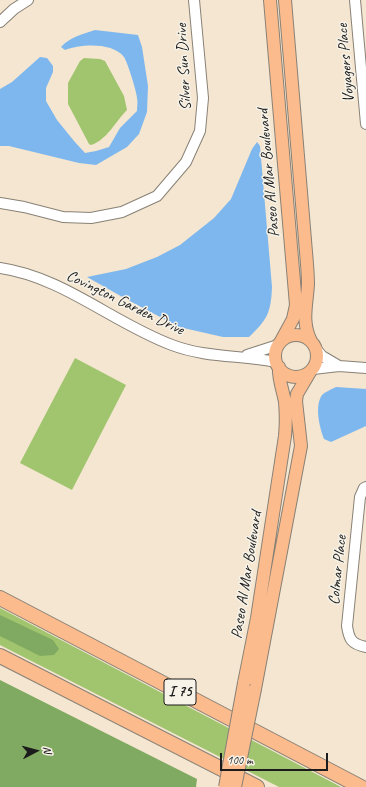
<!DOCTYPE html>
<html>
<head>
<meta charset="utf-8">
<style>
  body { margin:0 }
  #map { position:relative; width:366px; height:787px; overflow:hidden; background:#f4e6d0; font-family:Caveat,sans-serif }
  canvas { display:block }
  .north { position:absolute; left:16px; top:731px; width:40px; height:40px; -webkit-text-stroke:3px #f7f3e8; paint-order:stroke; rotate:84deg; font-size:11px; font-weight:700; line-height:16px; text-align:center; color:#1c1c1c }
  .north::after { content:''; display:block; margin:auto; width:14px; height:18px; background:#1c1c1c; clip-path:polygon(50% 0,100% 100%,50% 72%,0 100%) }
  .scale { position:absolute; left:220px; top:753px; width:108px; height:18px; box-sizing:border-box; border:2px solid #1c1c1c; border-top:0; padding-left:5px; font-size:12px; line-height:14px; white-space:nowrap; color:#1c1c1c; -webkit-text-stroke:3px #f7f3e8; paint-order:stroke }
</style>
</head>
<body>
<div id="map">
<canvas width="366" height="787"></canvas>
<div class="north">N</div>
<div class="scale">100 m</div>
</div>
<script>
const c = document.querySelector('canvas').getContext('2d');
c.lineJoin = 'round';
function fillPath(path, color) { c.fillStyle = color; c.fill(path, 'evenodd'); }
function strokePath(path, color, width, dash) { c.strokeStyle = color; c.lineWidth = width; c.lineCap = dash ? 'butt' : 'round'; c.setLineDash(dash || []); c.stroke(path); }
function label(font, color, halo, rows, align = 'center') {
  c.font = font + ' Caveat,sans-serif'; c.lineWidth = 3; c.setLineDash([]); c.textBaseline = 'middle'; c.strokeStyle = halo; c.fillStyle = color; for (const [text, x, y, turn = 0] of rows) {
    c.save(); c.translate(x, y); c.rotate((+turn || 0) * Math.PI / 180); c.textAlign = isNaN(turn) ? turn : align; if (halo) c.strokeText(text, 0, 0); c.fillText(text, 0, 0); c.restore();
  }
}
fillPath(new Path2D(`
  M84 58 100 59 105 61 124 96 127 110C115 122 107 140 91 145L89 144 68 104V83L80 61Z
  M75 358 126 385 72 490 20 463Z
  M0 608 341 787H279L0 645Z`), '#a1c56e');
fillPath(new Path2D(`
  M0 615 53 640 59 649 54 655 40 656 0 636Z
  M0 680 197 779 196 787H0Z`), '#80aa61');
fillPath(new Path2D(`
  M95 30 138 35 142 47 148 86 147 112 139 134 127 147 96 165 79 163 9 146H0V89L12 82 40 57 47 58 53 66V72L46 88V101L57 120 74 141 85 153 96 151 109 147 120 128 137 111C137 107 138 102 137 98 137 92 127 61 124 57 113 42 80 44 65 50L61 47C70 37 83 34 95 30Z
  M257 142 260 146 272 287C271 313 267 320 249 337H223L179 327 126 299 87 277 126 269 157 257 180 245 214 218 231 199 252 149Z
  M336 387 366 389V426L331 442 324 439C320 428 314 407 322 395 325 392 332 389 336 387Z`), '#7db7ee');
const minor = new Path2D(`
  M355 0 366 124
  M0 22 14 9 28 0
  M0 203 24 207 63 217 91 218 122 212 157 196 186 162 200 131 203 98 194 0
  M0 268C63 277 113 323 172 345 206 358 241 355 276 362
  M317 350 322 356 339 366
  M247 355 278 345
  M313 369 339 366 366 368
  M366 487 364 488 360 497 347 626C349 639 351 644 366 647`);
const major = new Path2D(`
  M270 0 296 305 293 319 281 341
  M285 0 306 252C307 263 308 274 308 284 307 304 301 322 311 341
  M275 356a21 21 0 1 1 42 0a21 21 0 1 1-42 0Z
  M244 683 257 618 285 436C286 425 286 413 285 402 283 390 278 379 279 367
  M255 689 301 446 296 401 297 394 310 372`);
const highway = new Path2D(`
  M0 598 361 787
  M0 656 257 787`);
strokePath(minor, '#888176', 12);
strokePath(major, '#888176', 14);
strokePath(highway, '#888176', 16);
strokePath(minor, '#fff', 10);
strokePath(major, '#fbbb8d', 12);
strokePath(highway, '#fbbb8d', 14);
const majorBridge = new Path2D(`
  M225 787 244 683
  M235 787 255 689`);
strokePath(majorBridge, '#888176', 14, []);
strokePath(majorBridge, '#fbbb8d', 12);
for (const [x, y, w] of [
  [180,692,32]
]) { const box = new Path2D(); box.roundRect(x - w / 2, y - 13, w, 26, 3); c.fillStyle = '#f7f3e8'; c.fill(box); strokePath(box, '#1c1c1c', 1); }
label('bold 15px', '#1c1c1c', null, [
  ["I 75",180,692]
]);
label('16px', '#1c1c1c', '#f7f3e8', [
  ["Voyagers Place",346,63,-95],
  ["Silver Sun Drive",184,67,-93],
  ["Paseo Al Mar Boulevard",269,173,-95],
  ["Covington Garden Drive",125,303,26],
  ["Colmar Place",338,570,-84],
  ["Paseo Al Mar Boulevard",247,575,-81]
]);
</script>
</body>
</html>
